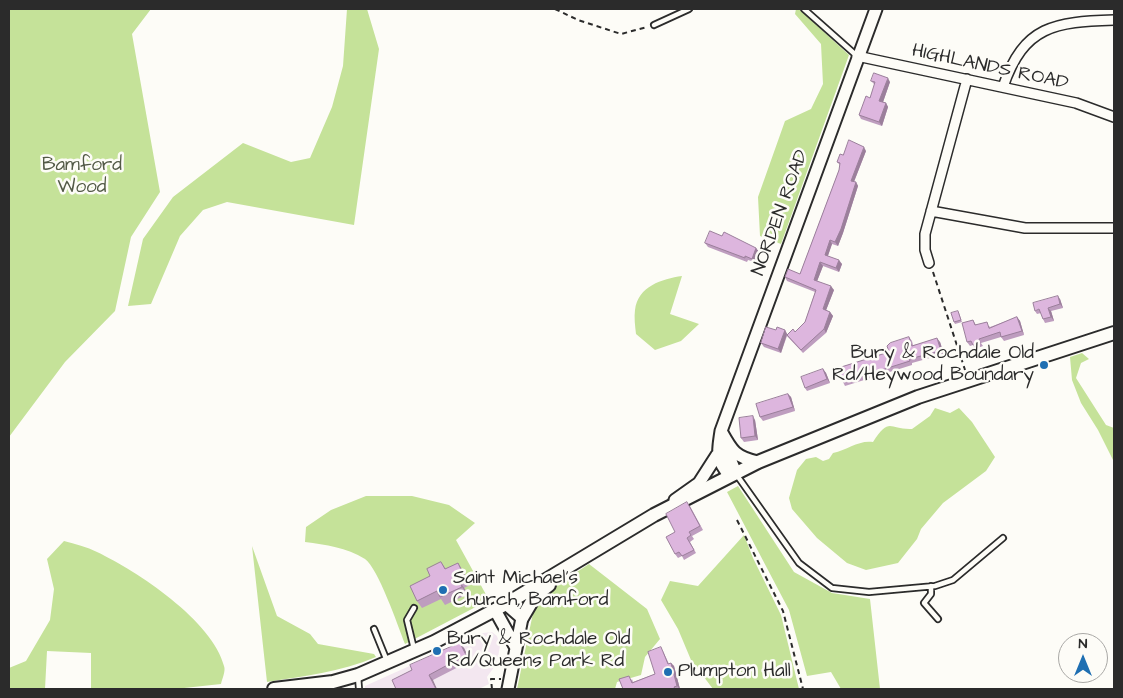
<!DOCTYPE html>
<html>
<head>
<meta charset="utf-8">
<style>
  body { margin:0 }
  #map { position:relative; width:1123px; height:698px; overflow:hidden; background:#fdfcf7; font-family:"Architects Daughter",sans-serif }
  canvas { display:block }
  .frame { position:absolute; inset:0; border:10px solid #2b2b2b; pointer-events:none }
  .north { position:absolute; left:1058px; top:633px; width:50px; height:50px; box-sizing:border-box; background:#fdfcf7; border:1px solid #a9a8a5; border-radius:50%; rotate:0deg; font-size:14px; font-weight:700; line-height:20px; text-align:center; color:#2b2b2b }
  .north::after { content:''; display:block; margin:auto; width:18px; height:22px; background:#1f6fb2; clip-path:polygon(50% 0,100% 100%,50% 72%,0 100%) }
</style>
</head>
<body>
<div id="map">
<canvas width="1123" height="698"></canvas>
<div class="frame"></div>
<div class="north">N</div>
</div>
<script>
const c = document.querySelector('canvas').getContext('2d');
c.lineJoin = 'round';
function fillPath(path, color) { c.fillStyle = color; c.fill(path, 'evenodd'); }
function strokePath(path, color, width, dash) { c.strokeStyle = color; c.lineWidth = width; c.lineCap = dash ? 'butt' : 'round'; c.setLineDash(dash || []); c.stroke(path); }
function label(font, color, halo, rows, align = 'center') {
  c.font = font + ' "Architects Daughter",sans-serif'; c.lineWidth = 5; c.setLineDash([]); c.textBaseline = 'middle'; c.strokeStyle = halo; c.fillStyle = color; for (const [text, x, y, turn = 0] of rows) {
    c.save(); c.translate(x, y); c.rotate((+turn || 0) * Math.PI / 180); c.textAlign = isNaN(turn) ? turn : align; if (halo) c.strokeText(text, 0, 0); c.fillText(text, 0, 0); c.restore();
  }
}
fillPath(new Path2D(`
  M492 632 497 636 500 646 497 663 487 677 489 684 479 689H365V686L483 633Z`), '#f3e7f0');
fillPath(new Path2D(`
  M9 9H151L132 34 160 192 131 237 115 311 65 362 9 437Z
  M347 9H367L379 49 354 225 227 202 203 210 180 236 151 304 128 306 143 239 173 197 243 143 291 162 310 158 332 107 343 66Z
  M796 9H799L849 55 781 244 760 236 758 197 785 121 811 109 823 84 821 44 795 14Z
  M682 276 670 314 699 324 681 341 655 350 636 334C635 326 634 317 635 310 638 286 662 279 682 276Z
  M1082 353 1089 359 1081 363 1076 378 1106 425 1114 428V462L1098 430 1081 403 1072 380 1070 357Z
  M935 408 950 413 959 408 972 422 995 457 986 471 943 503 921 529 917 539 898 563 866 570 847 563 817 538 792 509 789 498 797 470 806 459 816 457 823 461 829 459 833 453C848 450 858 440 873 442 890 416 889 430 912 429L930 416Z
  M738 486 794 572 832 593 870 599 880 689H841L831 672 807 676 789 610 727 492Z
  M366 496H412L449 505 475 523 456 540 489 600 405 644C398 626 378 568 365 559 346 547 326 545 305 542L306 527 331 510Z
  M744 535 753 558 781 615 799 689H713L691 660 678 629 661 600 670 581 698 586Z
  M64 541C75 544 87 547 97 552 137 571 213 621 224 666 226 671 222 679 221 684L175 689H91V653L47 651 45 689H9V668L26 661 50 620 54 589 47 559Z
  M252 546 277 616 310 634 318 644 374 654 376 657C340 672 304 676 267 682Z
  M589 564 647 609 660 639 645 657 641 675 617 682 615 689H517L536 599Z`), '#c5e299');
const service = new Path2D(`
  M804 9 857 56
  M654 25 689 9
  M736 474 799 563 832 588 869 592 935 586 953 580 1003 538
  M931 586V594L924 603 938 619
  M374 629 387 661
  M414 649 407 620 414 608
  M358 676 359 689`);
const minor = new Path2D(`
  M857 56 1076 103 1114 117
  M1003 87C1024 25 1055 22 1114 20
  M931 211 1025 228H1114
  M929 263 925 250V234L967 79`);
const tertiary = new Path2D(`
  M721 431C732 451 735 457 758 462
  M725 447 736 473
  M730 476C715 459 718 452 721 431L876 9
  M675 500 699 483 717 455
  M506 604 522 618 508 689
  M495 610 515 646`);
const secondary = new Path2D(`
  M522 618 535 596 549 585
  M274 689 333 682 358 675 434 642 506 604 654 515 758 462 918 397 1114 333`);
strokePath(service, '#2b2b2b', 8);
strokePath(minor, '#2b2b2b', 12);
strokePath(tertiary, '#2b2b2b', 15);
strokePath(secondary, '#2b2b2b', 16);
strokePath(new Path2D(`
  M555 9 578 20 621 34 647 27
  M933 272 965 370
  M737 520 783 611 803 689
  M492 689 491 679H501`), '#2b2b2b', 2, [5, 4]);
strokePath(service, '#fdfcf7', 4.5);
strokePath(minor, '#fdfcf7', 9);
strokePath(tertiary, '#fdfcf7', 11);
strokePath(secondary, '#fdfcf7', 12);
fillPath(new Path2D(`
  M871 81 890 82 883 102 886 103 888 107 882 126 861 119 859 115 870 98 875 85Z
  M866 151 854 182H856L858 186 843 233 838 246 832 244 828 256 842 264 839 272 823 266 817 281 834 290 826 310 830 312 833 316 826 333 803 353 787 336 781 353 764 347 761 343 776 330H785L787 334V335L795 332 805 322 815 292 787 281 785 277 800 274 839 170 840 165 837 162 843 155Z
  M705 243 756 248 759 252 755 262 748 260 747 262 708 247Z
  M1060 299 1063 308 1051 311 1054 321 1045 323 1043 319 1041 313 1037 314 1035 311Z
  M959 313 962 322 955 324 954 322Z
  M1017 317 1020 321 1024 335 1004 341 1001 337 981 343 983 346 975 349 973 345 970 346 967 342 973 320 976 325 989 326 990 327Z
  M909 337 912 341 913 345 940 342 944 354 912 363V365L845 386 843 382 889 352Z
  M823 369 826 373 830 383 807 391 805 388Z
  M788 394 791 397 795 411 763 421 760 417Z
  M755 420 758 440 744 442 741 438Z
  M690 506 703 530 692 536 694 539 690 542 696 553 684 560 682 556 678 558 675 554V532Z
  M441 562 446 569 463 571 470 585 464 588 468 594 445 605 441 599 422 608 417 601 430 576Z
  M464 648 470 661 433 680 396 688Z
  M663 651 669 664 671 663 674 666 680 689H623L632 679 633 682 655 674Z`), '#be9dbf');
fillPath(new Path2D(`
  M888 78 890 82 882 105 879 101Z
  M886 103 888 107 882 126 879 122Z
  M864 147 866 151 853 184 851 181Z
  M856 182 858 186 843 233 838 246 835 242Z
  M830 240 832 244 827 258 825 255Z
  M756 248 759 252 755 262 752 259Z
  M839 260 842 264 839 272 836 268Z
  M820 262 823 266 816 284 814 280Z
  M831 286 834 290 825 313 823 309Z
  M1058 296 1060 299 1063 308 1060 304Z
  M1048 308 1051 311 1054 321 1051 317Z
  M830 312 833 316 826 333 824 329Z
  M1017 317 1020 321 1024 335 1022 331Z
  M785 330 787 334 781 353 778 349Z
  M937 338 940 342 944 354 941 351Z
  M823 369 826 373 830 383 827 379Z
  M788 394 791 397 795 411 793 407Z
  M753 416 755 420 758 440 755 436Z
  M458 563 463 571 470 585 465 578Z
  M459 580 464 588 468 594 462 587Z
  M460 643 464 648 470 661 466 655Z
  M671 663 674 666 680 689 677 686Z
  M429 675 433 680 437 689H436Z`), '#9b7f9b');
const building = new Path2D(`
  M874 73 888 78 879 101 886 103 879 122 859 115 866 96 870 98 875 82 871 81Z
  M849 140 864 147 851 181 856 182 841 229 835 242 830 240 825 255 839 260 836 268 820 262 814 280 831 286 823 309 830 312 824 329 801 350 787 335 793 329 795 332 805 322 816 290 785 277 788 269 800 274 839 170 840 163 837 162 840 154 843 155Z
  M710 231 722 236 724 232 756 248 752 259 745 256V258L705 243Z
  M1058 296 1060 304 1048 308 1051 317 1043 319 1039 309 1035 311 1033 303Z
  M958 311 961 320 954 322 951 313Z
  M1017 317 1022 331 1001 337 1000 332 979 339 980 343 973 345 971 341 967 342 962 323 973 320 975 325 987 322 989 328Z
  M766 327 776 330 777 327 785 330 778 349 761 343Z
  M909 337 912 346 937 338 941 351 909 359 910 361 843 382 838 368 889 352 887 346 890 343Z
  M823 369 827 379 805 388 801 377Z
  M788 394 793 407 760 417 756 404Z
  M753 416 755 436 741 438 739 418Z
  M687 502 700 526 689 532 691 535 687 538 694 550 682 556 679 552 675 554 666 537 675 532 666 514Z
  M441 562 445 569 458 563 465 578 459 580 462 587 440 597 437 591 417 601 410 586 430 576 427 569Z
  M460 643 466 655 429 675 436 689H396L392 680 412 670 410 665Z
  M661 647 668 664 671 663 677 686 674 687 675 689H623L619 679 629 676 632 683 655 674 648 652Z`);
fillPath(building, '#ddb6de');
strokePath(building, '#9b7f9b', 1);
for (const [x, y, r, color] of [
  [1044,365,5,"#1f6fb2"],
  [443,590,5,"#1f6fb2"],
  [437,651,5,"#1f6fb2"],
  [668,672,5,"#1f6fb2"]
]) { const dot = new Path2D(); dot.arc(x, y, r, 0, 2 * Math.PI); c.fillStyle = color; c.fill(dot); strokePath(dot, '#fdfcf7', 2); }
label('19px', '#2b2b2b', '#fdfcf7', [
  ["HIGHLANDS ROAD",990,68,12],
  ["NORDEN ROAD",781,213,-70]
]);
label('19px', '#525946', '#fdfcf7', [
  ["Bamford",82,166],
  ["Wood",82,188]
]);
label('19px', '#2b2b2b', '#fdfcf7', [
  ["Bury & Rochdale Old",1034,354,"right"],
  ["Rd/Heywood Boundary",1034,376,"right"],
  ["Saint Michael's",453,579],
  ["Church, Bamford",453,601],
  ["Bury & Rochdale Old",447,640],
  ["Rd/Queens Park Rd",447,662],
  ["Plumpton Hall",678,672]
], 'left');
</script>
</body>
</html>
